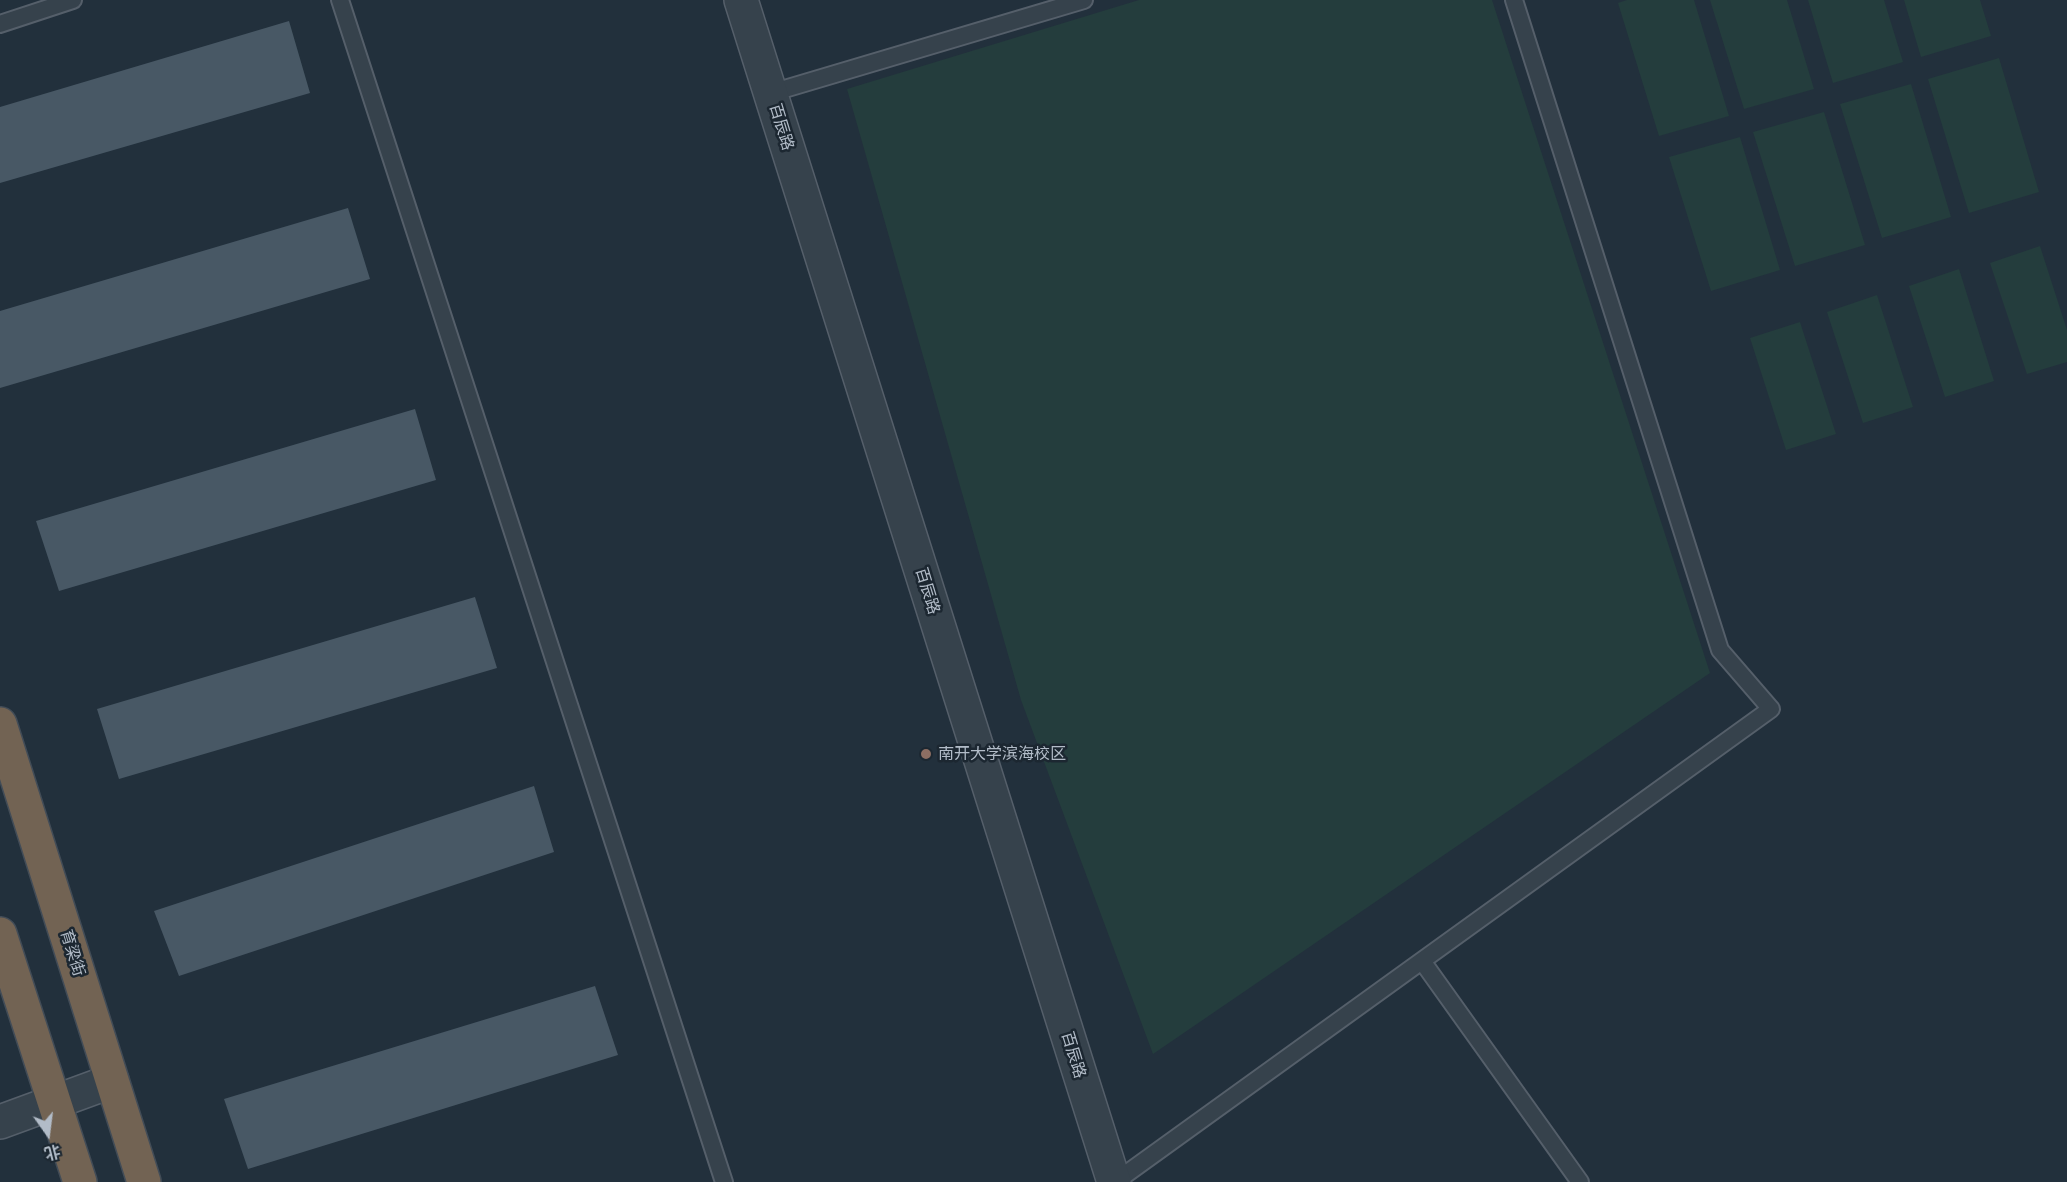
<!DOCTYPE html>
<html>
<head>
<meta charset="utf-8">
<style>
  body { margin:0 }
  #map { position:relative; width:2067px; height:1182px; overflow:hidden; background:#22303c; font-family:Karla,"Noto Sans SC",sans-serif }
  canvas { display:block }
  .north { position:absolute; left:18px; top:1104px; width:60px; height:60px; -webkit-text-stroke:4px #1c2731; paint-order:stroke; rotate:166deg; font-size:16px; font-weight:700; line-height:24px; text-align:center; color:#b2bcc8 }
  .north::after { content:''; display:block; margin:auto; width:21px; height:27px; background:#b2bcc8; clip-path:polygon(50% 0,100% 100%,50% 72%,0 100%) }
</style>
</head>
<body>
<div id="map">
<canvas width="2067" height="1182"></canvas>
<div class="north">北</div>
</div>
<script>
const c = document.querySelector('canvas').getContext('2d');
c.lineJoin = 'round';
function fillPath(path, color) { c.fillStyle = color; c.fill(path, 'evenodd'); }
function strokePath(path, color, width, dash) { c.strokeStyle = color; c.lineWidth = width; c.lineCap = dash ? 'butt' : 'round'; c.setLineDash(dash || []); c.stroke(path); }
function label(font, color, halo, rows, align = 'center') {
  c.font = font + ' Karla,"Noto Sans SC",sans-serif'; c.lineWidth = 5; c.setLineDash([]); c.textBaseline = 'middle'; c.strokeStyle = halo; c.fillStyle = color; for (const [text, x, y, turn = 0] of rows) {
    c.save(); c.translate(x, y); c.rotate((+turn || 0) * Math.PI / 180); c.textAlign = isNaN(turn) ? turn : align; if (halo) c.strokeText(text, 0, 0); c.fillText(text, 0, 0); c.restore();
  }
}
fillPath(new Path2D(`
  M1139 0H1492L1710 673 1153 1054 1021 700 847 89Z
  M1627 0H1694L1729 116 1659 136 1618 3Z
  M1710 0H1787L1814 89 1744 109Z
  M1808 0H1884L1903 62 1833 83Z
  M1904 0H1980L1991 36 1921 57Z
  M1999 58 2039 192 1969 213 1928 79Z
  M1911 84 1951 217 1882 238 1840 104Z
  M1824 112 1865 245 1795 266 1753 132Z
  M1740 137 1780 270 1711 291 1669 157Z
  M2040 246 2067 330V362L2027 374 1990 263Z
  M1959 269 1994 381 1945 397 1909 286Z
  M1877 295 1913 407 1863 423 1827 312Z
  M1800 322 1836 434 1786 450 1750 338Z`), '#243d3d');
fillPath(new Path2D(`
  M289 21 310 93 0 183V107Z
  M348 208 370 279 0 388V311Z
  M415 409 436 480 59 591 36 521Z
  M475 597 497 668 119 779 97 709Z
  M534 786 554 852 179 976 154 911Z
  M595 986 618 1055 248 1169 224 1099Z`), '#485865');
const lane = new Path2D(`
  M340 0 724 1182
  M0 24 73 0
  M771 93 1084 0
  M1422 961 1580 1182
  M1115 1182 1771 709 1720 650 1514 0`);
const street = new Path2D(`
  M741 0 1114 1182
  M0 1122 112 1081`);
const highway = new Path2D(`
  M0 724 144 1182
  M0 934 80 1182`);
strokePath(lane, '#555f6a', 20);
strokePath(street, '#555f6a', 36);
strokePath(highway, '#424c57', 36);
strokePath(lane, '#36424c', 16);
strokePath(street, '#36424c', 33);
strokePath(highway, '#726353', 33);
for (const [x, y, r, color] of [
  [926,754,6,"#8d6e63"]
]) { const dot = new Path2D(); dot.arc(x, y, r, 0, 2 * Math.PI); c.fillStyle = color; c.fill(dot); strokePath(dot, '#1c2731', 2); }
label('16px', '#b2bcc8', '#1c2731', [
  ["百辰路",781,127,73],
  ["百辰路",927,591,73],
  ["育梁街",72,953,73],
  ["百辰路",1073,1055,73]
]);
label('16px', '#b2bcc8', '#1c2731', [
  ["南开大学滨海校区",938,754]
], 'left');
</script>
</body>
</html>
